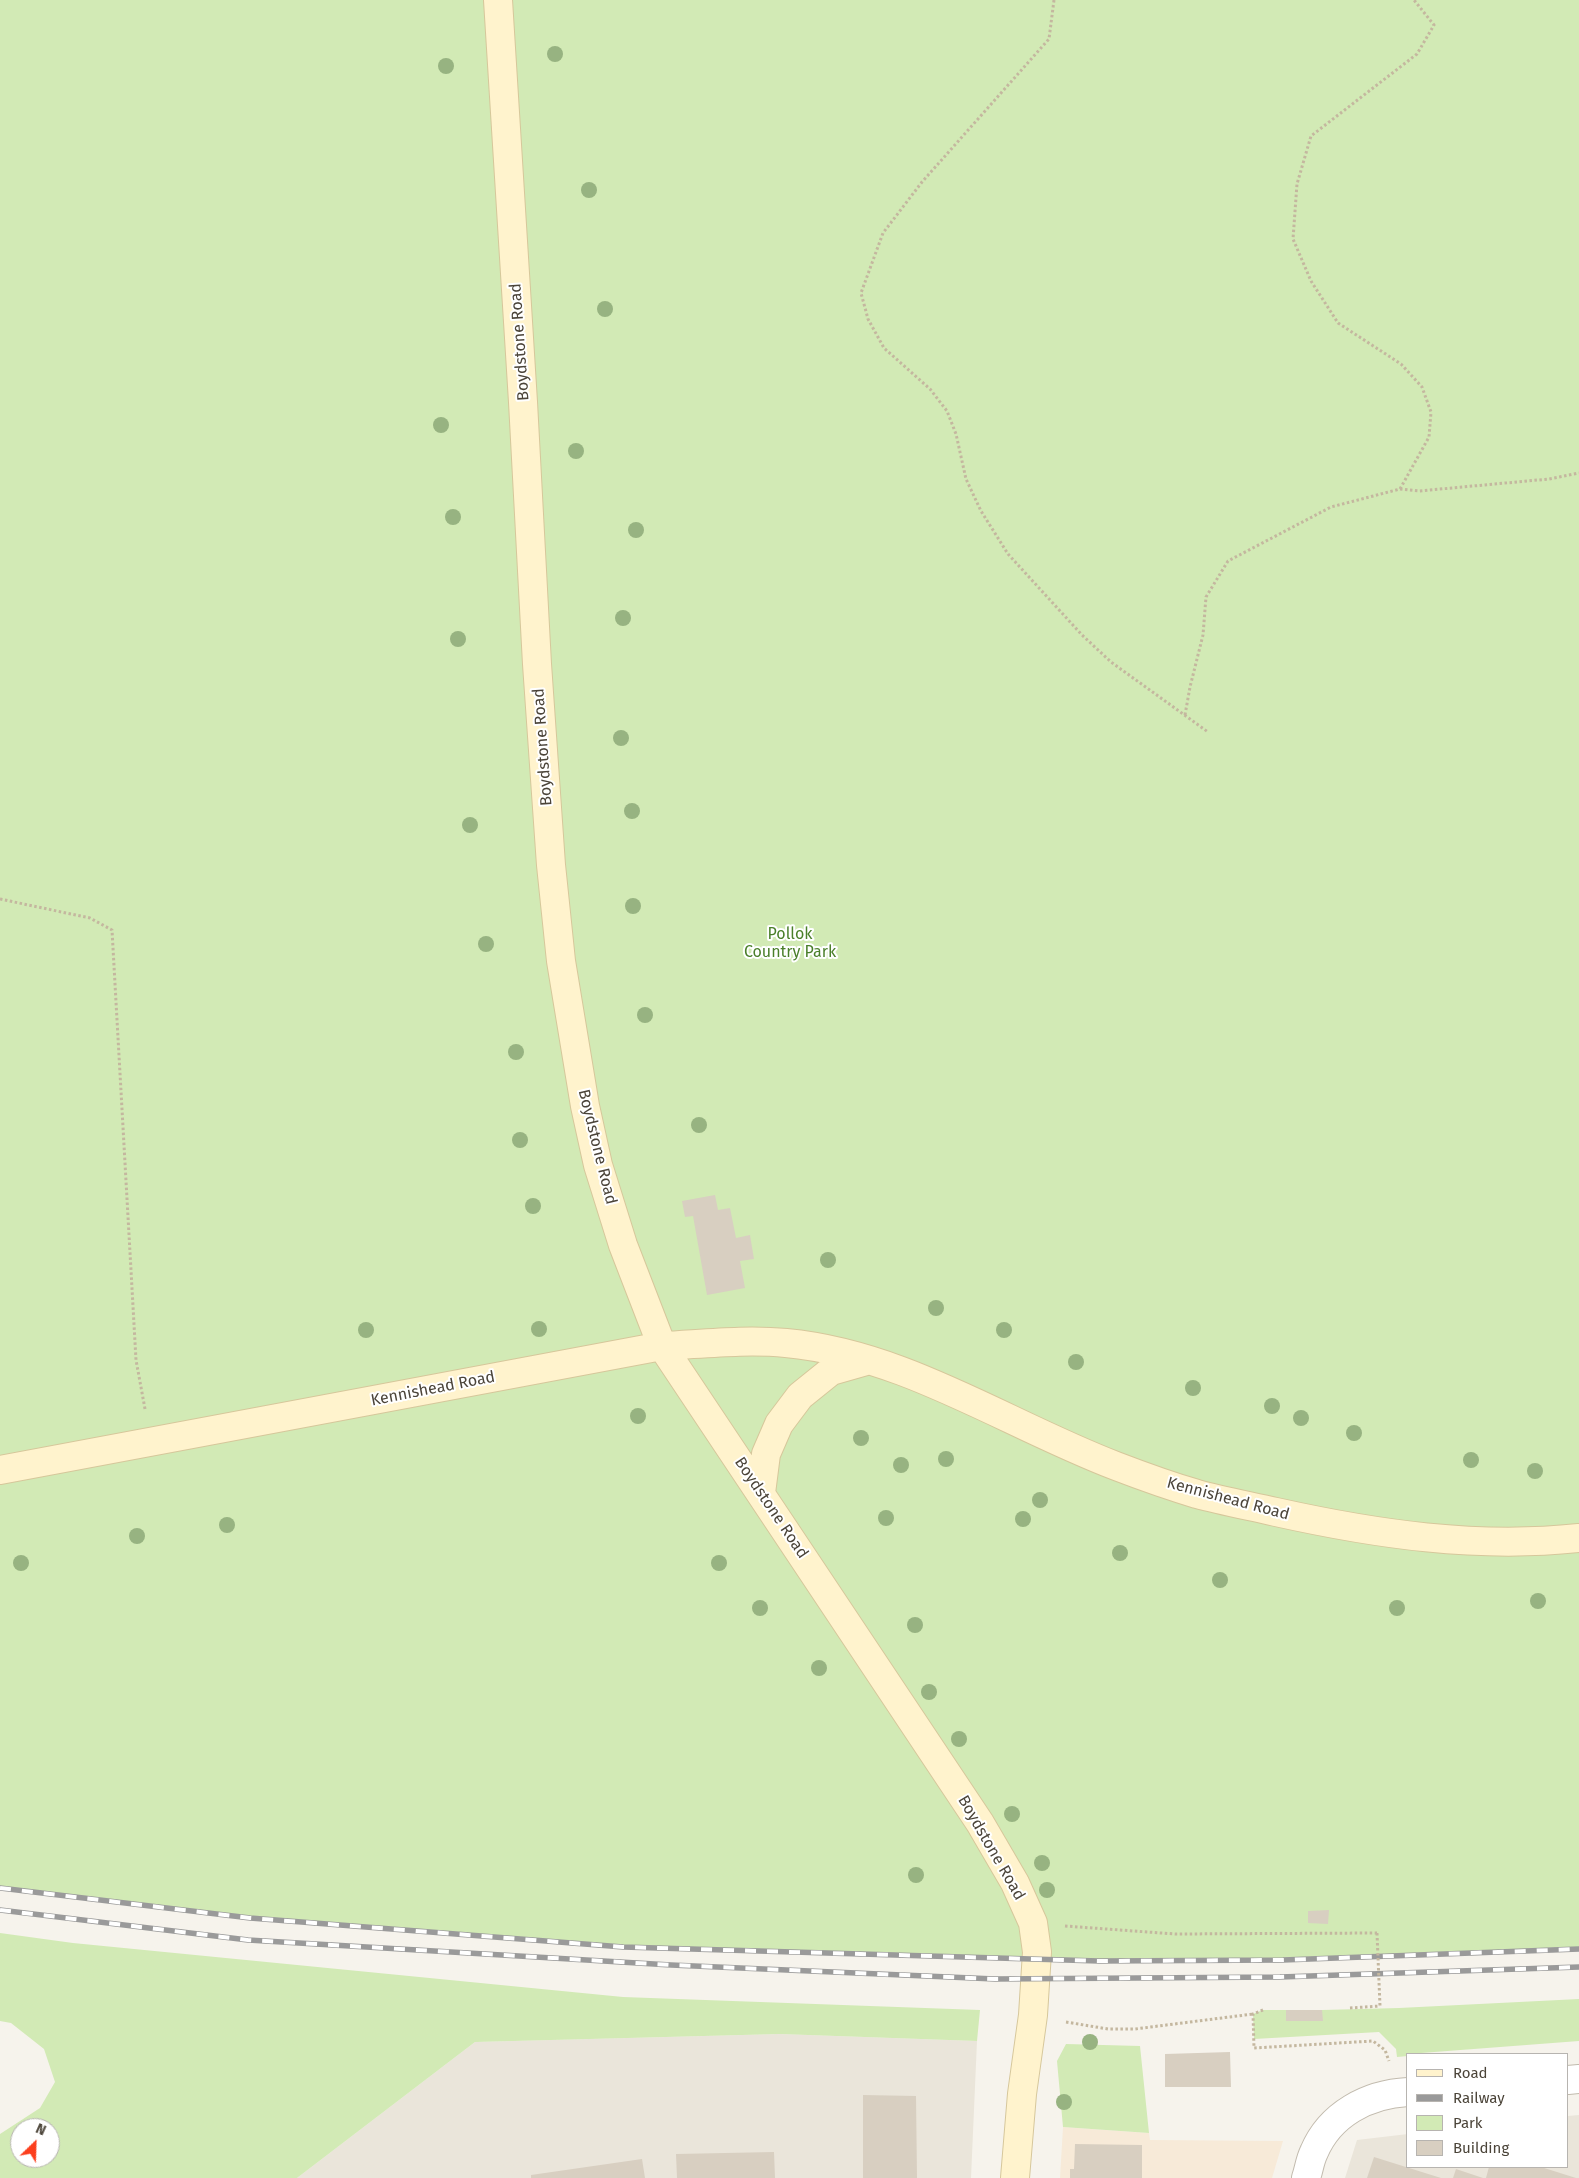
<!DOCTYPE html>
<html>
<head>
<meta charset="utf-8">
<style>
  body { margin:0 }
  #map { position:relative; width:1579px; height:2178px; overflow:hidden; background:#f6f3ec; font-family:"Fira Sans",sans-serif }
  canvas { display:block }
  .legend { position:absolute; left:1406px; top:2053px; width:162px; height:115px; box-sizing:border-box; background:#fff; border:1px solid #b7b4b0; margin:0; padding:6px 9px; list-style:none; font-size:15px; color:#4b4439 }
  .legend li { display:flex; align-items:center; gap:10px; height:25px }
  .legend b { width:25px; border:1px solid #b7b4b0 }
  .north { position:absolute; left:10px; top:2118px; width:50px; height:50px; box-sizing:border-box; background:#fff; border:1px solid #b7b4b0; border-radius:50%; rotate:24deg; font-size:14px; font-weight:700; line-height:20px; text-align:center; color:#4b4439 }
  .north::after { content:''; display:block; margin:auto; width:18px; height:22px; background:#fc3f1d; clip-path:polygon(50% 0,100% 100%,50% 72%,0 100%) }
</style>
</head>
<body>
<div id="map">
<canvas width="1579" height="2178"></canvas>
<ul class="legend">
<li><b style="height:6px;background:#fff3cd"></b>Road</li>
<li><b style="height:6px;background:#9a9a9a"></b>Railway</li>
<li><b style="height:14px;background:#d2eab5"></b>Park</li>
<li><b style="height:14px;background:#d8cfc1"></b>Building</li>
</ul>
<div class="north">N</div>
</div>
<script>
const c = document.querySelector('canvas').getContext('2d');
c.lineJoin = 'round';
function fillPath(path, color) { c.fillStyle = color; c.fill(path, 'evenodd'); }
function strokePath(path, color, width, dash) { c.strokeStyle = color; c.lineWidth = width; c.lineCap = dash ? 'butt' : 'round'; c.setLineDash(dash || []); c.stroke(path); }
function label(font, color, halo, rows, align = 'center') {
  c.font = font + ' "Fira Sans",sans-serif'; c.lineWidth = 4; c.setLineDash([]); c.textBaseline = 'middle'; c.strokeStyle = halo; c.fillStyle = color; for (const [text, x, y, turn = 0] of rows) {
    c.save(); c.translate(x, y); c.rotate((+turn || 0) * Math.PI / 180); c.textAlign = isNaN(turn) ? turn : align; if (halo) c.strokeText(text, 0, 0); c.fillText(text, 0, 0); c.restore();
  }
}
fillPath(new Path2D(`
  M780 2034 977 2041 971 2178H297L475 2042Z
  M1579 2115V2178H1345L1357 2140 1408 2134V2167H1568V2116Z`), '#eae5da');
fillPath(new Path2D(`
  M1063 2127 1149 2133 1150 2140 1283 2141 1272 2178H1060Z`), '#f7ead8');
fillPath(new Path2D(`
  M0 0H1579V1949L1283 1960 1099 1961 623 1947 250 1918 0 1888Z
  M0 1933 73 1943 623 1997 980 2010 977 2041 780 2034 475 2042 297 2178H0V2134L40 2108 55 2082 44 2049 11 2023 0 2021ZM20 2128H50V2158H20Z
  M1579 1999V2041L1408 2054V2056L1397 2057 1396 2049 1379 2032 1254 2039 1253 2014 1263 2010H1286V2021H1322V2010L1399 2008Z
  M1066 2044 1140 2046 1149 2133 1063 2127 1057 2061Z`), '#d2eab5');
fillPath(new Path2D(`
  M715 1195 718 1210 730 1208 736 1238 750 1235 754 1259 740 1261 745 1288 707 1295 693 1216 685 1217 682 1201Z
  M1329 1910 1328 1924 1308 1923V1911Z
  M1286 2010H1322L1323 2021H1286Z
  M1230 2052 1231 2087H1165V2054Z
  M863 2095 916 2096 917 2178H863Z
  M1075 2144 1142 2145V2178H1070V2169H1074Z
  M774 2152 775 2178H677L676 2154Z
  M1374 2157 1441 2178H1367Z
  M642 2159 645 2178H531V2175Z
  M1489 2167H1541L1576 2178H1486Z
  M1456 2169 1483 2178H1453Z`), '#d8cfc1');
const street = new Path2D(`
  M1568 2080 1579 2079
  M1306 2178C1309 2169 1310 2160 1314 2152 1330 2114 1368 2094 1408 2092`);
const secondary = new Path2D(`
  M498 0 523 402 537 664 551 865 561 961 585 1106 598 1165 623 1245 662 1346 980 1823 1015 1883 1033 1923 1037 1952 1033 2015 1022 2094 1015 2178
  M0 1470 662 1346C703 1344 745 1339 786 1343 905 1354 1006 1424 1116 1466 1142 1476 1170 1486 1197 1494 1223 1501 1250 1506 1276 1512 1375 1534 1477 1549 1579 1538
  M761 1493 766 1454 779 1424 800 1396 831 1371 866 1361`);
strokePath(street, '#c2bbae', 30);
strokePath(secondary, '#d6c79b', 30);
strokePath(new Path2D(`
  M1054 0 1049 39 922 182 883 233 861 293 868 319 884 348 930 389 947 411 956 434 966 479 981 511 1008 554 1082 635 1111 662 1208 732
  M1400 489 1419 491 1549 479 1579 473
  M1185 715 1190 687 1203 635 1206 597 1228 561 1331 507 1400 489 1429 437 1431 412 1422 387 1401 364 1338 323 1311 281 1293 239 1297 184 1311 136 1417 54 1434 25 1414 0
  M0 899 90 918 112 930 136 1360 145 1409
  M1065 1926 1175 1934 1377 1933
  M1350 2008 1380 2006
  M1263 2010 1253 2014 1254 2048 1373 2041 1385 2050 1389 2061
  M1066 2022 1108 2029H1135L1253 2014`), '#c4b79f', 3, [2.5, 2.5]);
strokePath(street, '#fff', 28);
strokePath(secondary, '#fff3cd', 28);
const rail = new Path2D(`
  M0 1888 250 1918 623 1947 1099 1961 1283 1960 1579 1949
  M0 1910 248 1940 671 1965 995 1979 1280 1977 1579 1967`);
strokePath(rail, '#9a9a9a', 5.5);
strokePath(rail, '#fff', 4, [11]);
strokePath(new Path2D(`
  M1377 1933 1380 2006`), '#c4b79f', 3, [2.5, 2.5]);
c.fillStyle = '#97b381';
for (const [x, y] of [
  [555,54],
  [446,66],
  [589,190],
  [605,309],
  [441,425],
  [576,451],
  [453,517],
  [636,530],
  [623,618],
  [458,639],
  [621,738],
  [632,811],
  [470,825],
  [633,906],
  [486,944],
  [645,1015],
  [516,1052],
  [699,1125],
  [520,1140],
  [533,1206],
  [828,1260],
  [936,1308],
  [539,1329],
  [366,1330],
  [1004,1330],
  [1076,1362],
  [1193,1388],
  [1272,1406],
  [638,1416],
  [1301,1418],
  [1354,1433],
  [861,1438],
  [946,1459],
  [1471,1460],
  [901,1465],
  [1535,1471],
  [1040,1500],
  [886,1518],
  [1023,1519],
  [227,1525],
  [137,1536],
  [1120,1553],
  [21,1563],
  [719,1563],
  [1220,1580],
  [1538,1601],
  [760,1608],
  [1397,1608],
  [915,1625],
  [819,1668],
  [929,1692],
  [959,1739],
  [1012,1814],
  [1042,1863],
  [916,1875],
  [1047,1890],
  [1090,2042],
  [1064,2102]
]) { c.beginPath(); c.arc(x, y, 8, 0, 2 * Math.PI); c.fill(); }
label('16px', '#4b4439', '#fff', [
  ["Boydstone Road",520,342,-94],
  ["Boydstone Road",543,747,-94],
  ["Boydstone Road",597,1147,76],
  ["Kennishead Road",433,1389,-11],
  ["Kennishead Road",1228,1499,15],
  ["Boydstone Road",771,1508,56],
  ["Boydstone Road",991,1848,60]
]);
label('16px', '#4a7f2a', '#fff', [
  ["Pollok",790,935],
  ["Country Park",790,953]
]);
</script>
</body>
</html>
